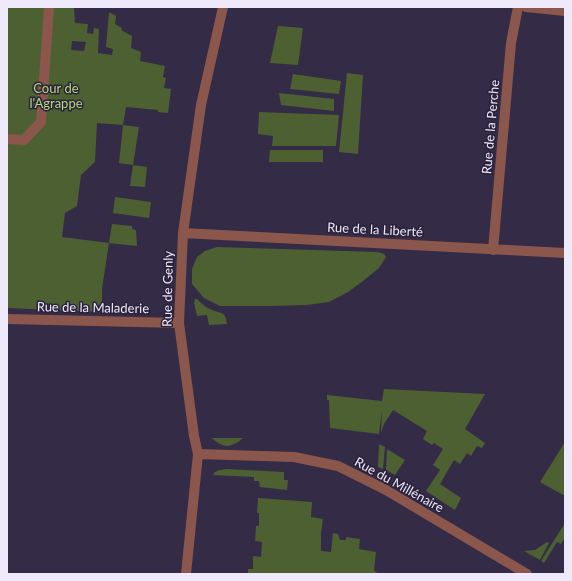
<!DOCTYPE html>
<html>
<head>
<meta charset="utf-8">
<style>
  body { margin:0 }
  #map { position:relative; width:572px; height:581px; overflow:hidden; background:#342b46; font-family:Lato,sans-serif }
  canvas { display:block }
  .frame { position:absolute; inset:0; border:8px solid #eee9fb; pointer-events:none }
</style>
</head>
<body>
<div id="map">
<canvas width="572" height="581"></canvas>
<div class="frame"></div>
</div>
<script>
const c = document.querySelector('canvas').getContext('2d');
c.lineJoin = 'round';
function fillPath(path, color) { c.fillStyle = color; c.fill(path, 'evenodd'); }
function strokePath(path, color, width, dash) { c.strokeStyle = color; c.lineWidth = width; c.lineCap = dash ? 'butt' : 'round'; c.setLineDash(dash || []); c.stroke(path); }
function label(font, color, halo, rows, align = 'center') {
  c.font = font + ' Lato,sans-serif'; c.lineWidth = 3; c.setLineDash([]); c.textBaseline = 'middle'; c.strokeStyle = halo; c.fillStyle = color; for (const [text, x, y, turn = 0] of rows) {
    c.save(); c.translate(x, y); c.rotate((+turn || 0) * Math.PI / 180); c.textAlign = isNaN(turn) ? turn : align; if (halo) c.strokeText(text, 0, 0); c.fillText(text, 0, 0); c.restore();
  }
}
fillPath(new Path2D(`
  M7 7H74L75 23 88 24 87 33 93 34 94 28 99 29 98 53 112 55 113 49 106 47 109 12 116 16 115 24 122 28 121 30 132 36 131 48 141 52 140 61 165 66 163 77 166 78 164 88 171 89 168 113 158 112V110L126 107 123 125 139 127 133 165 147 167 145 187 130 186 133 165 119 163 123 125 97 123 95 162 81 175 77 206 65 213 62 237 109 243 112 224 132 226V229L136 230 137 246 109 243 102 289V312L7 308ZM72 41 86 42 84 51 71 50Z
  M278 26 303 28 298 65 270 63Z
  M347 73 363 75 358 154 339 152Z
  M293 74 341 81 339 94 290 89Z
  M279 93 334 99V111L281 105Z
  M259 112 339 115 336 146H272L273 136 258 134Z
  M270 150H323V162H269Z
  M115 197 151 202 149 218 113 213Z
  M217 247 378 252 384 254 386 257 379 268 363 281 348 292 329 302 307 305 270 306H220L204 298 192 284V269L197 257 205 251Z
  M195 299H197C201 303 205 307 210 309 221 315 225 309 227 324L209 325 207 315 197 316 194 303Z
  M384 389 485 394 465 429 485 443 482 448 477 446 471 456 467 453 460 464 454 460 440 484 461 498 455 510 426 491 440 470 433 465 443 449 434 443 432 445 423 439 427 431 393 410 384 424 381 433 382 410 379 434 330 428 329 400H327V395L382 401Z
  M212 438H243C231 448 224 449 212 438Z
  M565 442V496L540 482Z
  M379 444 385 447 383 469 378 467Z
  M387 449 405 460 395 475 386 470Z
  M226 469 284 472V480H288L287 490 260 487 259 481H254V477L213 475C215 470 221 470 226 469Z
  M258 498 312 502 311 517 323 519 321 533V551L331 552 333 533 338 534 340 540H346V537L360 539 359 549 376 552 374 570 378 574H248V569H253V556L261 557 262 542 255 541 256 526H259V513H257Z
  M565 520V538L561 544 557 542 544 563 541 561 565 523Z
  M547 542 549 543 540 560 524 551 535 550Z`), '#4d6032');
strokePath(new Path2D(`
  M526 7 565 11
  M7 139 24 140 41 122 49 7
  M183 233 565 253
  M493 250 511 43 518 7
  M7 319 179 323
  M198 454 294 457 338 466 386 490 527 574
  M186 574 198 454 194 436 179 323 183 233 201 105 223 7`), '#8b564c', 10);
label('13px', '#b5dc7a', '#2a213b', [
  ["Cour de",56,89],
  ["l'Agrappe",56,104]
]);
label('13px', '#eee9fb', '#2a213b', [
  ["Rue de la Perche",491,127,-85],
  ["Rue de la Liberté",375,230,3],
  ["Rue de Genly",168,289,-89],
  ["Rue de la Maladerie",93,308,1],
  ["Rue du Millénaire",399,485,29]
]);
</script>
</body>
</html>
